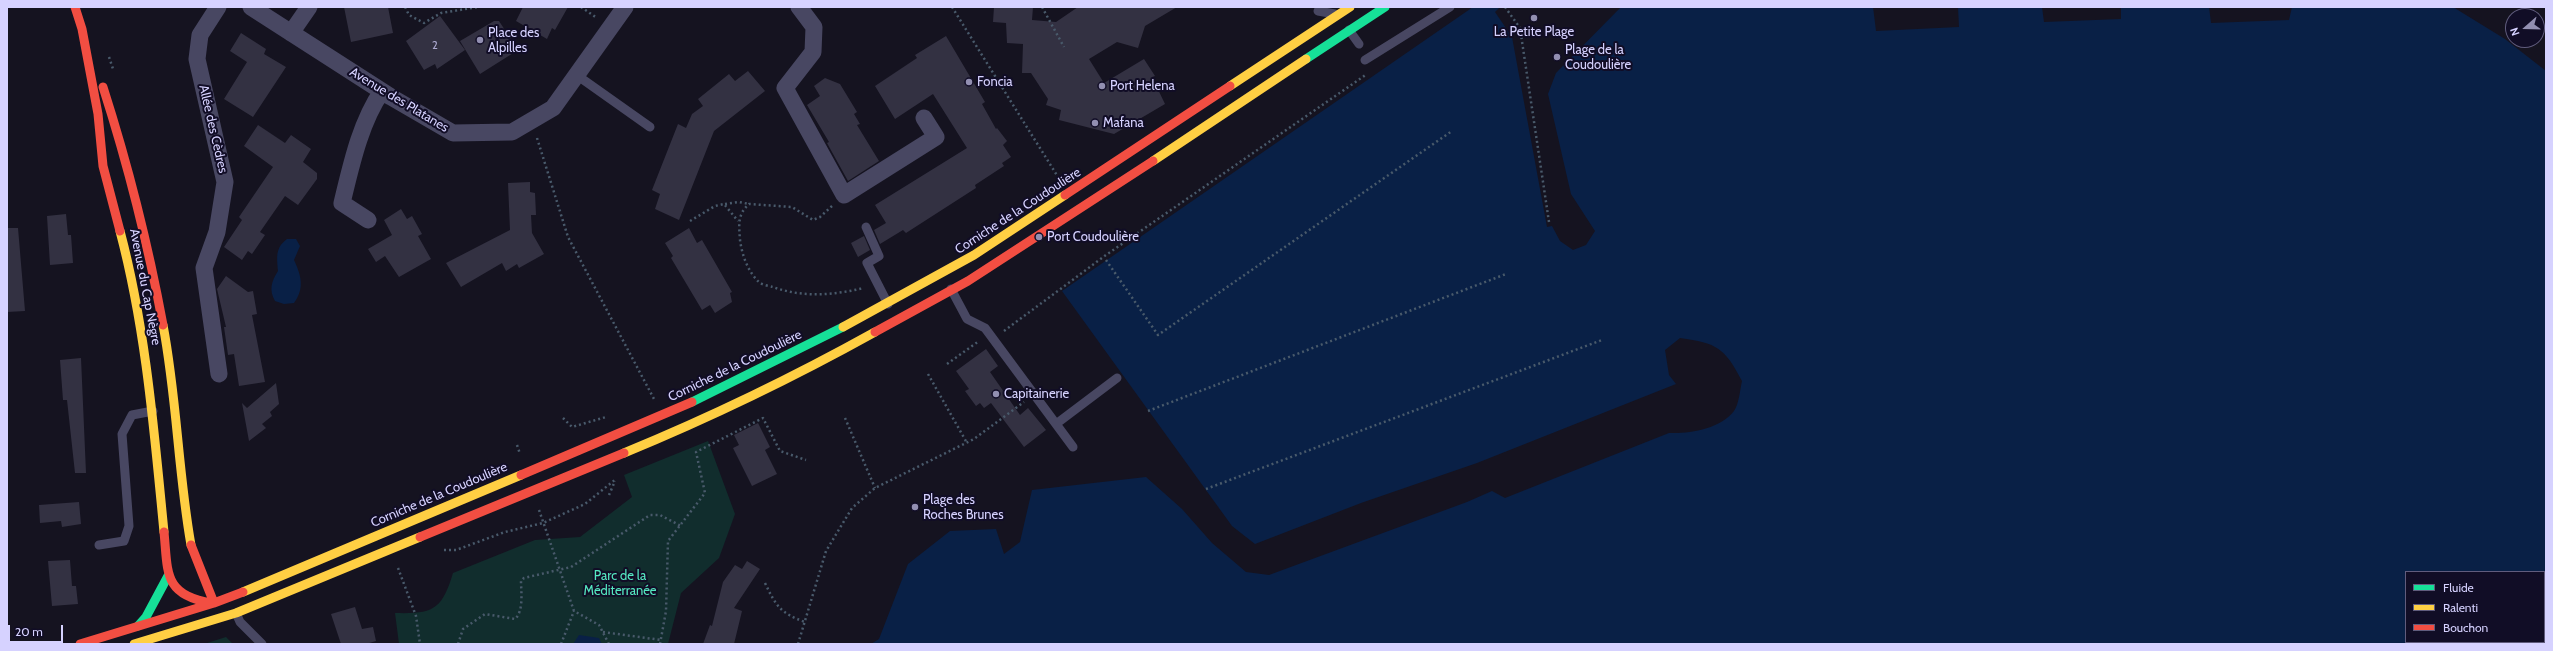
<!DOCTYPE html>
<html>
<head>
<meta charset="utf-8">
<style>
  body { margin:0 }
  #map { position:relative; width:2553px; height:651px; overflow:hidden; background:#151320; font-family:Cabin,sans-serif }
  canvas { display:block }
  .frame { position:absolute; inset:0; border:8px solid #d6d2ff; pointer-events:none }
  .legend { position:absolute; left:2405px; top:571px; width:140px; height:72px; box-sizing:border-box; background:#110d26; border:1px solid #605c7d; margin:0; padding:5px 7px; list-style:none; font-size:12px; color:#d6d2ff }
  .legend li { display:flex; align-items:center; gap:8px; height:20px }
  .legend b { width:20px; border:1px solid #605c7d }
  .north { position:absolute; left:2505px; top:8px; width:40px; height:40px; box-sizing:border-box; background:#110d26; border:1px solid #605c7d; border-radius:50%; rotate:250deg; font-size:11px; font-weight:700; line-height:16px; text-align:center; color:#d6d2ff }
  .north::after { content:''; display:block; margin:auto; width:14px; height:18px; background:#928fb1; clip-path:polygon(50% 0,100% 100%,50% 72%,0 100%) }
  .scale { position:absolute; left:8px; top:625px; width:55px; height:18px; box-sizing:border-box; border:2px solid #d6d2ff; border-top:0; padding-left:5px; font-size:12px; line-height:14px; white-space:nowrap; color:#d6d2ff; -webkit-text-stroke:3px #110d26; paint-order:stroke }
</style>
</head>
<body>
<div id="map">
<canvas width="2553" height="651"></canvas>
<div class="frame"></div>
<ul class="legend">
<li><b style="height:5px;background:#16e098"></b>Fluide</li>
<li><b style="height:5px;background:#ffcf43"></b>Ralenti</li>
<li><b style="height:5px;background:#f24e42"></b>Bouchon</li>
</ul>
<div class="north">N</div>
<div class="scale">20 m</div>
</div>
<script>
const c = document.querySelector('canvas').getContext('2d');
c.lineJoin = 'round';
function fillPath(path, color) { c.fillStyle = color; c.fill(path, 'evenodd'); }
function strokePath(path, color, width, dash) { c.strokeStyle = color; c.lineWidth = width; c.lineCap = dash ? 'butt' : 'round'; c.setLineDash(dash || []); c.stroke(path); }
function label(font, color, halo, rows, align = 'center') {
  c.font = font + ' Cabin,sans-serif'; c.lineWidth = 4; c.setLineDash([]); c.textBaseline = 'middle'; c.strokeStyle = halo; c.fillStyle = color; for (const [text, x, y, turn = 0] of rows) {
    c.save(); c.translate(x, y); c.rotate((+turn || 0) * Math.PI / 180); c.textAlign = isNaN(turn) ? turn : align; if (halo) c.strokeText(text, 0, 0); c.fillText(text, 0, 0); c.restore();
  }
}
fillPath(new Path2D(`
  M708 441 735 514 719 558 681 593 668 644H399L395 613C433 614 442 610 453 573L535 540 580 537 632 497 624 475Z
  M226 637 233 644H204Z`), '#112d2d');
fillPath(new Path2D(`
  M1473 7H1500L1495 12 1512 37 1547 227 1552 226 1560 241 1573 250 1586 245 1595 231 1571 194 1548 94 1556 73 1621 7H1873L1876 31 1959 27 1958 7H2042L2044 22 2121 19V7H2209L2211 23 2289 20 2292 7H2453L2505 39 2546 71V644H871L879 639 908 564 950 531 996 529 1004 554 1020 542 1032 490 1146 477 1182 509 1212 543 1246 572 1269 575 1467 502 1492 491 1505 498 1669 433C1689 434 1720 429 1734 411 1739 404 1740 390 1742 381 1725 348 1717 343 1680 338L1665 350 1669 375 1676 384 1477 463 1361 503 1255 544 1232 526 1062 291ZM2406 572H2544V642H2406Z
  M287 239H296L300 246 294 260C301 275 305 288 294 303L284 304 275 301C269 290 271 282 278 271 277 257 275 248 287 239Z
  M579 635 599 638 602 644H573Z`), '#092046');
fillPath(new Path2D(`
  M344 7H388L393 33 351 42Z
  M523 7H568L555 30 552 28 547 39 516 21Z
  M994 7H1033L1032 20 1056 22 1078 7H1177L1145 26 1138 48 1117 42 1089 59 1104 83 1144 59 1155 76 1152 77 1165 104 1114 134 1059 120 1061 110 1046 105 1048 99 1031 73H1022L1023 44 1007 43 1006 23 993 22Z
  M440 16 465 50 437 69 435 64 424 70 406 41Z
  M494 21H499L518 50 480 74 460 41Z
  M241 33 266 49 264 54 286 67 253 117 224 99 247 62 230 51Z
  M946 36 985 102 982 104 996 129 997 128 1007 141 1003 145 1011 157 1002 163 1004 166 975 185 976 188 906 233 903 230 880 244 874 230 886 223 875 205 967 148 933 94 895 119 875 86 917 58 915 55Z
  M748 71 765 91 714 131 679 220 655 209 660 194 652 190 678 124 686 128 692 114 703 106 698 99 729 74 735 81Z
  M825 78 840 84 857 112 854 114 860 124 857 125 879 161 848 181 827 143 829 142 807 105 820 96 814 86Z
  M258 125 285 143 291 135 311 149 303 162 317 173V179L298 205 285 196 260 232 265 235 252 254 248 251 242 260 224 247 242 220 239 217 273 167 244 146Z
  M530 182V192L535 193 536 215H531L532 233 544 254 519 268 517 264 506 271 502 263 461 287 446 263 510 230 508 183Z
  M401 209 407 219 412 216 422 234 418 236 431 259 399 277 385 256 376 262 368 249 392 235 384 220Z
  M66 214 68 235H71L73 263 50 265 47 216Z
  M7 228H18L25 311 7 312Z
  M689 228 697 243 702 240 732 292 730 293 732 302 715 313 710 305 702 310 671 258 673 256 665 243Z
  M864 236 870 250 858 257 851 243Z
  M226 276 248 292 253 291 257 314 252 315 265 382 239 386 234 354 228 355 224 327H226L217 289Z
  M986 349 998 366 990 372 1020 415 1028 408 1046 430 1024 447 991 403 984 408 980 403 976 406 965 391 969 389 956 371Z
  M81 358 86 473H75L67 400H63L60 360Z
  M276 383 279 404 270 412 272 416 262 424 266 428 249 441 242 403 247 408Z
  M758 423 770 447 765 450 777 474 752 486 733 448 739 445 734 435Z
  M79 502 81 524 62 527 61 521 40 523 39 505Z
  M70 560 72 586H76L78 604 52 606 48 561Z
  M747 561 760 569 734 608 742 611 734 644H703L710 625 712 626 723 582 735 565 742 569Z
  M355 607 362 629 373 627 376 641 366 644H341L331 614Z`), '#333142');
strokePath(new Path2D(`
  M405 7 409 15 424 23 441 13 478 7
  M581 7 597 18
  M952 7 1058 177
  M1042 7 1064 47
  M1505 7 1520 28 1549 222
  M109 57 113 69
  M537 138 568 237 654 399
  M725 204 739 202 749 204
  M832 206 820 217 813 220 792 207 749 204C737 215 739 225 740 240 742 255 748 272 759 282 762 285 769 286 773 287 803 298 834 295 864 288
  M690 221 715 206 724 204 738 221
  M1106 260 1158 335 1452 131
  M1004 331 1106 255 1367 74
  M947 364 979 341
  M928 374 967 443
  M1148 411 1506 274
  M563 418 572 427 606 417
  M845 418 875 488
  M517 445 520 454
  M1206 489 1602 340
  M609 495 615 481
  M539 510 574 611 599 625 609 644
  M444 550H456L505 532 543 523 585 504 616 479
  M398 568 416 616 420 644
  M765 583C776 606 780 613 805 622
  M603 632 661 640
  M458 644 463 629 485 614 515 619C524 611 521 591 521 581L524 578 571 567 650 515H660L681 526
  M561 644 574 611
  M660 644 666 611 668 541 705 493 696 452 763 418 780 451 806 460
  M798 644 826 551 852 508 875 488 974 439 1024 402`), '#495a6b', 2.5, [2, 3]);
strokePath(new Path2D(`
  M1318 11 1335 14
  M1349 30 1359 44
  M1365 60 1450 7
  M578 76 650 127
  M866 227 879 256 867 263 888 304
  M951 289 967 319 985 328 1073 447
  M1056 424 1117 378
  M99 545 124 541 129 526 122 434 132 415 153 411
  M236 613 240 622 262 644`), '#484762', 9);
strokePath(new Path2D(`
  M218 7 200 35 197 59 225 182 217 232 204 268 219 374
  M251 7 391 97 453 133 512 132 553 108 625 7
  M799 7 814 27 813 52 785 88 844 195 936 137 924 118
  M291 33 309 7
  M368 220 342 203C351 166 360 123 382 91`), '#484762', 17);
strokePath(new Path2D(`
  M1306 59 1385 7
  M692 402 843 327
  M138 626 146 617 168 576`), '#16e098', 9);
strokePath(new Path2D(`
  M1230 86 1350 7
  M1153 161 1306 59
  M120 231C146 329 154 430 164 532
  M163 325C177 398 178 472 191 545
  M843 327 974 255 1065 195
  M624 453C709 418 794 377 875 332
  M243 592 521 475
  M134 644 236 613 420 537`), '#ffcf43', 9);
strokePath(new Path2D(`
  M75 7 82 29 98 114 103 166 120 231
  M103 87C128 165 148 244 163 325
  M1065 195 1230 86
  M875 332 968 281 1153 161
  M521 475 692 402
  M164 532C168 572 163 595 211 603
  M420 537 624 453
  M191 545 214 603
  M80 644 214 603 243 592`), '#f24e42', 9);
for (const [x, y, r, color] of [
  [1534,18,4,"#928fb1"],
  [480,40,4,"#928fb1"],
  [1557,57,4,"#928fb1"],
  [969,82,4,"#928fb1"],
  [1102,86,4,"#928fb1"],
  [1095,123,4,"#928fb1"],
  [1039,237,4,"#928fb1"],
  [996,394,4,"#928fb1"],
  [915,507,4,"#928fb1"]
]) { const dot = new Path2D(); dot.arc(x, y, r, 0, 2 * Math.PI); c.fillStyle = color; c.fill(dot); strokePath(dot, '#110d26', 1.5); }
label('11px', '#adaad0', null, [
  ["2",435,46]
]);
label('13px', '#d6d2ff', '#110d26', [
  ["La Petite Plage",1534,32,"center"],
  ["Place des",488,33],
  ["Alpilles",488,48],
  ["Plage de la",1565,50],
  ["Coudoulière",1565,65],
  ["Foncia",977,82],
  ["Port Helena",1110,86],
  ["Mafana",1103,123],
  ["Port Coudoulière",1047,237],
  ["Capitainerie",1004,394],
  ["Plage des",923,500],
  ["Roches Brunes",923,515]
], 'left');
label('13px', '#d6d2ff', '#110d26', [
  ["Avenue des Platanes",399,100,31],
  ["Allée des Cèdres",213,129,77],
  ["Corniche de la Coudoulière",1018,211,-33],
  ["Avenue du Cap Nègre",145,287,79],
  ["Corniche de la Coudoulière",735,366,-26],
  ["Corniche de la Coudoulière",439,495,-23]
]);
label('13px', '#55e8c1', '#110d26', [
  ["Parc de la",620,576],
  ["Méditerranée",620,591]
]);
</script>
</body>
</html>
